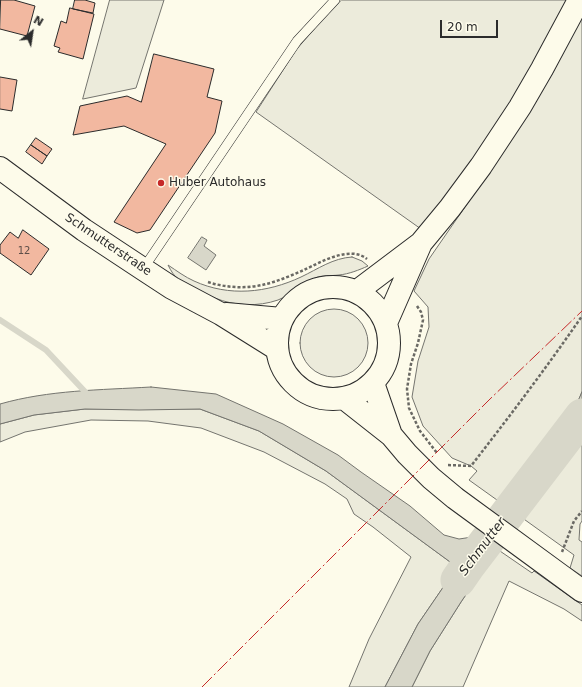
<!DOCTYPE html>
<html>
<head>
<meta charset="utf-8">
<style>
  body { margin:0 }
  #map { position:relative; width:582px; height:687px; overflow:hidden; background:#fdfbea; font-family:"DejaVu Sans",sans-serif }
  canvas { display:block }
  .north { position:absolute; left:12px; top:12px; width:40px; height:40px; -webkit-text-stroke:3px #fdfbea; paint-order:stroke; rotate:30deg; font-size:11px; font-weight:700; line-height:16px; text-align:center; color:#2b2b2b }
  .north::after { content:''; display:block; margin:auto; width:14px; height:18px; background:#2b2b2b; clip-path:polygon(50% 0,100% 100%,50% 72%,0 100%) }
  .scale { position:absolute; left:440px; top:20px; width:58px; height:18px; box-sizing:border-box; border:2px solid #2b2b2b; border-top:0; padding-left:5px; font-size:12px; line-height:14px; white-space:nowrap; color:#2b2b2b; -webkit-text-stroke:3px #fdfbea; paint-order:stroke }
</style>
</head>
<body>
<div id="map">
<canvas width="582" height="687"></canvas>
<div class="north">N</div>
<div class="scale">20 m</div>
</div>
<script>
const c = document.querySelector('canvas').getContext('2d');
c.lineJoin = 'round';
function fillPath(path, color) { c.fillStyle = color; c.fill(path, 'evenodd'); }
function strokePath(path, color, width, dash) { c.strokeStyle = color; c.lineWidth = width; c.lineCap = dash ? 'butt' : 'round'; c.setLineDash(dash || []); c.stroke(path); }
function label(font, color, halo, rows, align = 'center') {
  c.font = font + ' "DejaVu Sans",sans-serif'; c.lineWidth = 3; c.setLineDash([]); c.textBaseline = 'middle'; c.strokeStyle = halo; c.fillStyle = color; for (const [text, x, y, turn = 0] of rows) {
    c.save(); c.translate(x, y); c.rotate((+turn || 0) * Math.PI / 180); c.textAlign = isNaN(turn) ? turn : align; if (halo) c.strokeText(text, 0, 0); c.fillText(text, 0, 0); c.restore();
  }
}
const green = new Path2D(`
  M110 0H164L136 88 83 99Z
  M342 0H568L524 81 477 156 421 229 256 112 296 50 327 14Z
  M582 16V392L576 406 540 454 504 505 469 480 477 471 471 466 452 458 423 426 412 397 418 361 429 327 428 307 414 291 429 259 505 149 552 74Z
  M352 257 362 261 368 266C359 270 349 274 339 275 331 276 322 275 315 278 301 283 291 295 278 300 258 307 234 306 215 298 202 293 191 286 179 280 174 276 171 271 168 265 177 271 185 277 194 281 229 297 267 293 301 277 318 269 333 258 352 257Z
  M300 343a34 34 0 1 1 68 0a34 34 0 1 1-68 0Z
  M85 409H200L259 431 326 471 457 567 418 624 385 687H349L369 639 411 557 373 527 354 514 347 499 325 484 264 452 201 428 148 421 91 420 25 432 0 442V424L34 415Z
  M582 438V521L580 524 579 540 582 542V576L570 568 574 555 521 517Z
  M497 549 532 573 534 571 582 605V621L564 609 509 581 463 687H412L430 651 461 602Z`);
fillPath(green, '#ecebdb');
strokePath(green, '#74746e', 1);
const water = new Path2D(`
  M202 237 207 240 204 246 216 255 206 270 188 258Z
  M151 387 216 394 283 424 338 455 361 472 410 506 444 535 459 539 479 536 497 549 461 602 430 651 412 687H385L418 624 457 567 326 471 259 431 200 409 139 410 85 409 34 415 0 424V404C49 390 100 390 151 387Z
  M582 392V438L521 517 504 505 540 454 576 406Z`);
fillPath(water, '#d8d7c9');
strokePath(water, '#74746e', 1);
strokePath(new Path2D(`
  M0 320 46 350 89 396`), '#d8d7c9', 6);
strokePath(new Path2D(`
  M458 580 467 567 582 416`), '#d8d7c9', 35);
const building = new Path2D(`
  M1 0H14L35 6 27 36 0 29Z
  M75 0H85L95 3 93 13 73 9Z
  M70 8 94 14 83 59 58 52 60 48 54 46 61 21 66 23Z
  M154 54 214 69 207 97 222 101 215 133 150 230 137 233 114 222 166 144 124 126 73 135 80 106 127 96 141 102Z
  M0 77 17 80 12 111 0 109Z
  M36 138 52 149 47 156 31 145Z
  M31 145 47 156 42 164 26 152Z
  M23 230 49 249 31 275 0 253V245L10 232 18 238Z`);
fillPath(building, '#f2b8a0');
strokePath(building, '#2b2b2b', 1);
const lane = new Path2D(`
  M143 269 297 41 335 0`);
const secondary = new Path2D(`
  M0 168 84 230 143 269 172 288 221 314 277 349
  M277 343a56 56 0 1 1 112 0a56 56 0 1 1-112 0Z
  M356 292 421 243 450 208 481 166 520 107 542 69 579 0
  M226 314 282 319
  M386 323 421 243
  M373 383 391 435
  M344 398 391 435 407 454 431 478 455 498 582 591`);
strokePath(lane, '#2b2b2b', 10);
strokePath(secondary, '#2b2b2b', 24);
strokePath(new Path2D(`
  M208 282C226 288 248 289 266 284 279 281 292 275 304 270 321 262 350 245 367 259
  M417 306 421 312 423 320 418 343 411 364 407 389 409 408 420 431 437 453
  M448 465 471 466C509 417 547 367 582 316
  M562 552 574 521 582 511`), '#6a6964', 2.5, [3, 2]);
strokePath(lane, '#fdfbea', 9);
strokePath(secondary, '#fdfbea', 22);
strokePath(new Path2D(`
  M202 687 489 400 582 311`), '#c62828', 1, [14, 3, 2, 3]);
for (const [x, y, r, color] of [
  [161,183,4,"#c62828"]
]) { const dot = new Path2D(); dot.arc(x, y, r, 0, 2 * Math.PI); c.fillStyle = color; c.fill(dot); strokePath(dot, '#fdfbea', 1.5); }
label('10px', '#5d4e48', null, [
  ["12",24,251]
]);
label('12px', '#2b2b2b', '#fdfbea', [
  ["Huber Autohaus",169,183]
], 'left');
label('12px', '#2b2b2b', '#fdfbea', [
  ["Schmutterstraße",108,245,34]
]);
label('italic 13px', '#2b2b2b', '#fdfbea', [
  ["Schmutter",483,547,-53]
]);
</script>
</body>
</html>
